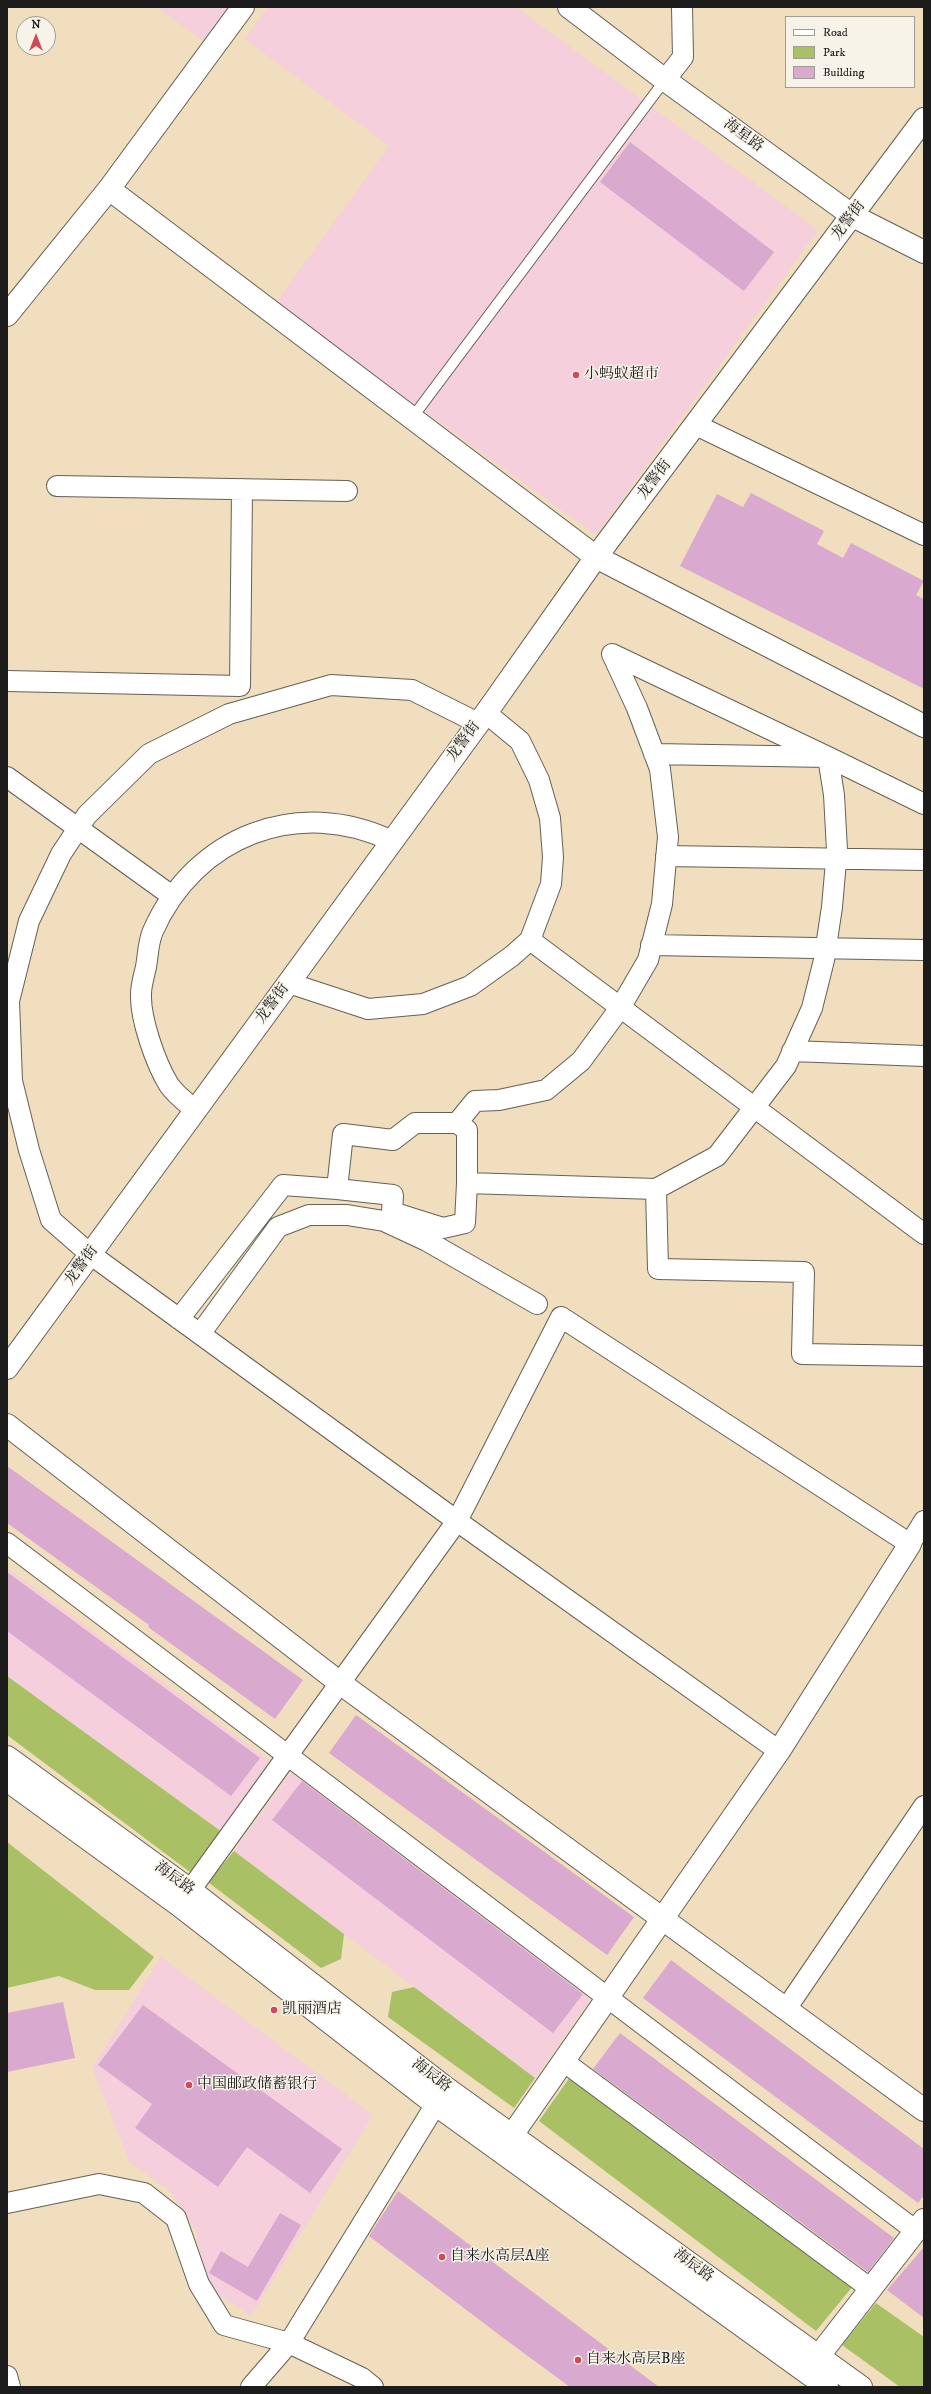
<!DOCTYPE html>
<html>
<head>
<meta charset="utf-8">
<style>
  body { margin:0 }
  #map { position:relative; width:931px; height:2394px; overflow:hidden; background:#f0debe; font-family:"IM FELL DW Pica",serif }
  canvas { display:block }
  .frame { position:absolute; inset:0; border:8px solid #1c1c1c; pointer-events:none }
  .legend { position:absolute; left:785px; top:16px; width:130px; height:72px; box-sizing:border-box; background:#f7f3e8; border:1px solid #9f9d96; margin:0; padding:5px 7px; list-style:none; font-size:12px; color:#1c1c1c }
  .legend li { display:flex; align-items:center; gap:8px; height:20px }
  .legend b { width:20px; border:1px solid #9f9d96 }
  .north { position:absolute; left:16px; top:16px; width:40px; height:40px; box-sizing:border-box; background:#f7f3e8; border:1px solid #9f9d96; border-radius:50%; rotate:0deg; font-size:11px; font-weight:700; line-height:16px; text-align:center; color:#1c1c1c }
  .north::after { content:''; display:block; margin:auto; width:14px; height:18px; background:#d1495b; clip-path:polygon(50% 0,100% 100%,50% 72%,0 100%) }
</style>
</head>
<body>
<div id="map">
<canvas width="931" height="2394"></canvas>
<div class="frame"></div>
<ul class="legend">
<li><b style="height:5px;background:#fff"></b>Road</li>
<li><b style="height:11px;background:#a9c065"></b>Park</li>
<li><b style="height:11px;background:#d9a9cf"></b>Building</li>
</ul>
<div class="north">N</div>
</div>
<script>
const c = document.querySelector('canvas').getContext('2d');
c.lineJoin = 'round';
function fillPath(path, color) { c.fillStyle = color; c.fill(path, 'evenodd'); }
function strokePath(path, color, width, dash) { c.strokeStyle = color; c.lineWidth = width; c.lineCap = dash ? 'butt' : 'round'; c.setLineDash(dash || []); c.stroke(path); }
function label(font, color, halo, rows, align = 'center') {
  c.font = font + ' "IM FELL DW Pica","Noto Serif SC",serif'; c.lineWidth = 3; c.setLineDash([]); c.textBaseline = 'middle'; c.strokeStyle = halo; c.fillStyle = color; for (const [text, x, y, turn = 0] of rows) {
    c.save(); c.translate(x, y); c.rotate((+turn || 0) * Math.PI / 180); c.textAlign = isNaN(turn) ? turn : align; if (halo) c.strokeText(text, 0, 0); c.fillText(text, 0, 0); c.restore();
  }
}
fillPath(new Path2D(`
  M156 7H229L204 41Z
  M268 7H516L818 230 596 535 275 304 389 146 245 39Z
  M7 1568 271 1762 222 1832 7 1676Z
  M291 1772 591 1999 535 2078 234 1851Z
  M161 1957 373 2115 251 2316 206 2286 196 2231 169 2190 130 2163 93 2070 94 2065Z`), '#f5cfdb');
fillPath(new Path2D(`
  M7 1676 222 1832 190 1872 7 1735Z
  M7 1842 154 1957 129 1990H95L59 1976 7 1988Z
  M234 1851 344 1934 341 1959 321 1968 208 1882Z
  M414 1987 535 2078 514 2108 388 2017 392 1992Z
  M570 2077 853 2286 816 2331 539 2121Z
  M876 2303 924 2337V2387H900L842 2345Z`), '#a9c065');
fillPath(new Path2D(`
  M630 142 774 252 744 291 600 182Z
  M751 493 824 531 817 544 843 558 851 543 924 581 916 595 924 599V689L680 566 717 494 743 507Z
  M7 1466 303 1680 275 1719 148 1627 149 1625 7 1523Z
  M7 1572 260 1758 231 1796 7 1631Z
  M356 1715 634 1917 607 1955 329 1753Z
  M302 1781 583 1994 553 2033 272 1820Z
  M671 1960 924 2149V2195L918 2203 643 1998Z
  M63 2002 75 2058 7 2072V2013Z
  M143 2005 342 2149 310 2193 247 2147 218 2187 135 2128 152 2104 98 2065Z
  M620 2033 894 2238 868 2272 593 2069Z
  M398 2191 518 2281 659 2387H570L502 2337 369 2236Z
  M280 2213 301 2225 257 2301 209 2273 221 2251 248 2267Z
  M924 2247V2318L887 2290Z`), '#d9a9cf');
const lane = new Path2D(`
  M412 418 665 80`);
const street = new Path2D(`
  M665 80 683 57 682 7
  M696 425 924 535
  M57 486 347 491
  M7 681 240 686 242 489
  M478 723 412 690 331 685 229 714 149 754 87 815 61 854 29 921 9 1001 12 1081 29 1150 51 1220 90 1254 457 1521 779 1751
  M654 754 828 757 924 804
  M7 777 172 896
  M666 856 924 860
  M530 940 924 1234
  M651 945 924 950
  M289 983 368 1009 423 1004 470 986 512 956 530 940 551 884 553 857 550 818 539 780 520 741 486 713
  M792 1051 924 1056
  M195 1110C187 1103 176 1095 169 1085 156 1064 140 1019 141 994 141 985 144 976 146 967 148 956 148 942 153 931 195 836 298 796 392 841
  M337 1189 393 1195 392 1212 443 1228 465 1223 467 1183
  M656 1189 658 1269 804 1272 802 1354 924 1356
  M179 1319 283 1185 337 1189 343 1134 393 1140 415 1123H457L467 1130V1183L656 1189 717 1156 786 1066 812 1008 824 960 832 907 837 850 834 795 828 757 612 654 637 708 660 769 668 837 662 904 648 960 620 1008 581 1061 546 1090 499 1100 475 1101 457 1123
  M200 1334 278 1227 309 1215H347L384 1221 427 1241 537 1304
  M7 1543 916 2231
  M181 1903 457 1521 561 1317 910 1544 924 1521
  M786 2009 924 1806
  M563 2061 871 2289
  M7 2203 99 2184 144 2193 176 2218 199 2284 224 2325 289 2343 251 2387
  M7 2376 10 2387
  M373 2387 362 2378 289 2343 444 2091`);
const secondary = new Path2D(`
  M569 7 665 80 853 216 924 252
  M109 189 596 557 924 726
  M7 315 109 189 243 7
  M7 1368 486 713 596 557 924 119
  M7 1425 340 1683 924 2110
  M501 2151 779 1751 910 1544
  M807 2371 924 2220`);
const primary = new Path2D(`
  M7 1757 190 1890 446 2088 861 2387
  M7 1780 179 1905 435 2104 827 2387`);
strokePath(lane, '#666055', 12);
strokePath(street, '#666055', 22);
strokePath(secondary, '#666055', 24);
strokePath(primary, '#666055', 24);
strokePath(lane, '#fff', 10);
strokePath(street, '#fff', 20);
strokePath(secondary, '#fff', 22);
strokePath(primary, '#fff', 22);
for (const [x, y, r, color] of [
  [576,375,4,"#d1495b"],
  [274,2010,4,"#d1495b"],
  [189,2085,4,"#d1495b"],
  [442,2257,4,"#d1495b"],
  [578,2360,4,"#d1495b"]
]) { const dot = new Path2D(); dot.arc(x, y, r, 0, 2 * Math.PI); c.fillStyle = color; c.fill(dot); strokePath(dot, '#f7f3e8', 1.5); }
label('15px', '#1c1c1c', '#f7f3e8', [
  ["海星路",743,136,36],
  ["龙警街",849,221,-53],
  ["龙警街",655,480,-53],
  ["龙警街",464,742,-54],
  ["龙警街",273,1004,-54],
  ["龙警街",82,1266,-54],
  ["海辰路",174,1879,36],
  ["海辰路",431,2076,37],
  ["海辰路",693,2266,36]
]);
label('15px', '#1c1c1c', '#f7f3e8', [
  ["小蚂蚁超市",584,375],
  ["凯丽酒店",282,2010],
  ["中国邮政储蓄银行",197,2085],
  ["自来水高层A座",450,2257],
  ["自来水高层B座",586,2360]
], 'left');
</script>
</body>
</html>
